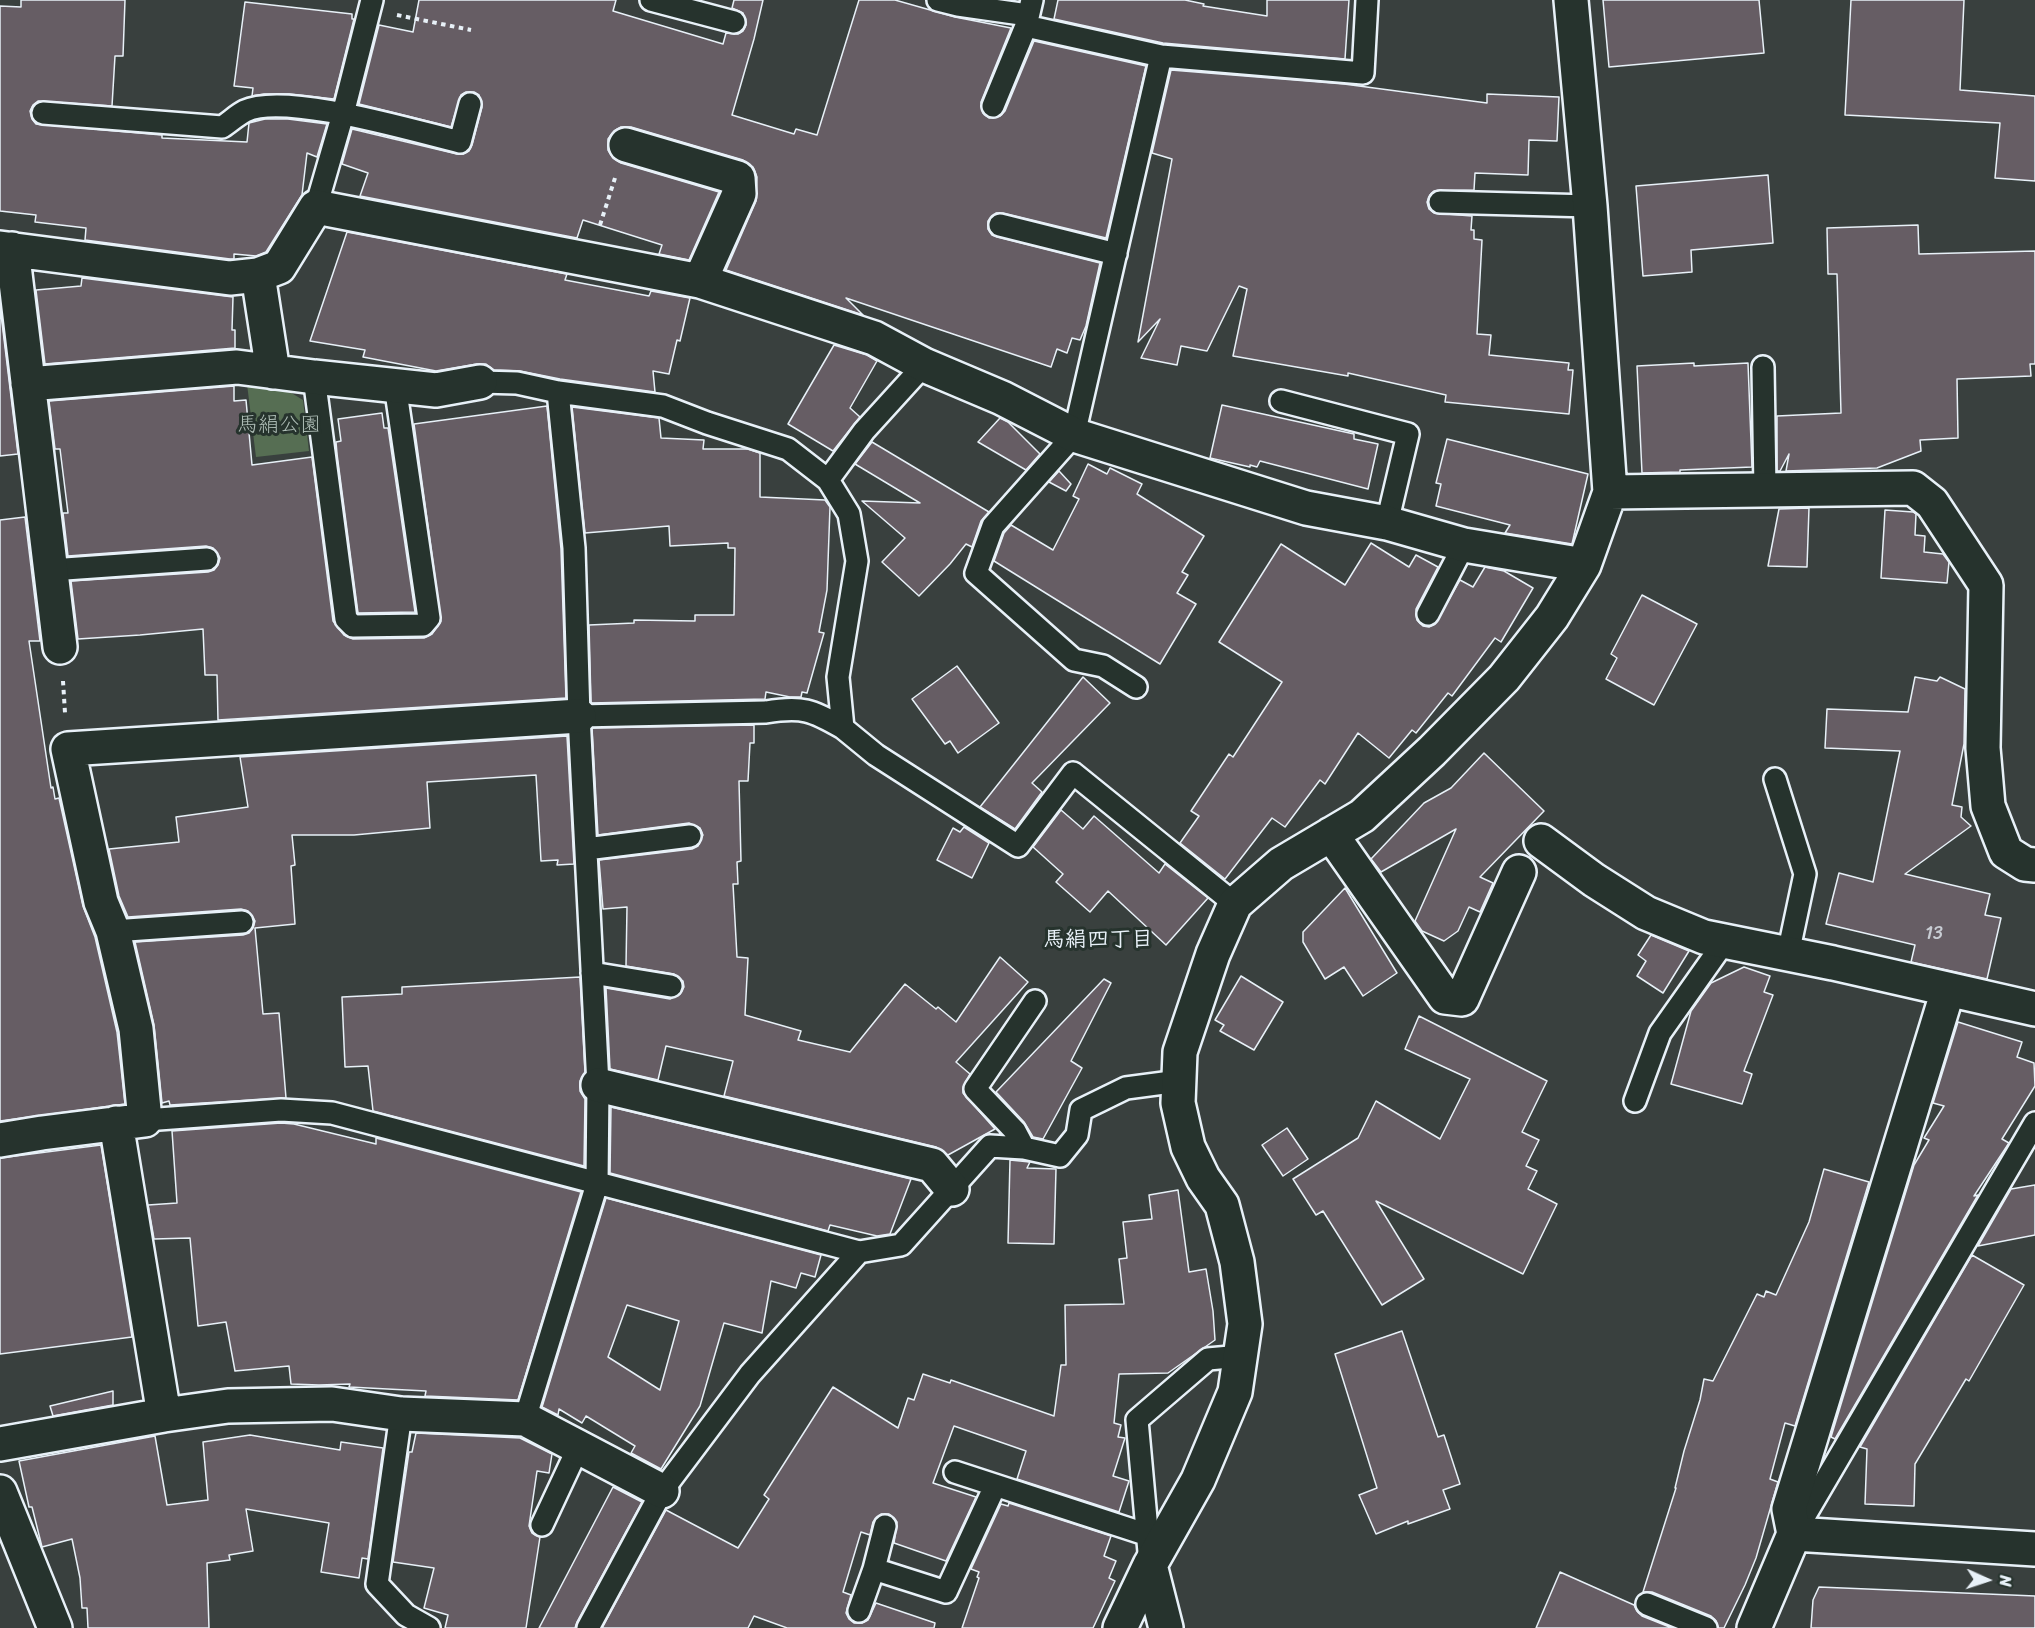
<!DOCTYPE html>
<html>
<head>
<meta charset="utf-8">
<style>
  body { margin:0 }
  #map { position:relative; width:2035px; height:1628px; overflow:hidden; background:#39403e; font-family:Sriracha,sans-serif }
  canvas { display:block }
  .north { position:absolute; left:1957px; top:1550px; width:60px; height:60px; -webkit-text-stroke:4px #26332d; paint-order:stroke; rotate:93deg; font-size:16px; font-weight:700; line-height:24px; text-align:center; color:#e8f1f8 }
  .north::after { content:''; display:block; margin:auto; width:21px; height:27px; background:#e8f1f8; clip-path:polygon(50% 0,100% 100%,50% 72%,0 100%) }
</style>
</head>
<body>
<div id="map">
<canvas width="2035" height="1628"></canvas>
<div class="north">N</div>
</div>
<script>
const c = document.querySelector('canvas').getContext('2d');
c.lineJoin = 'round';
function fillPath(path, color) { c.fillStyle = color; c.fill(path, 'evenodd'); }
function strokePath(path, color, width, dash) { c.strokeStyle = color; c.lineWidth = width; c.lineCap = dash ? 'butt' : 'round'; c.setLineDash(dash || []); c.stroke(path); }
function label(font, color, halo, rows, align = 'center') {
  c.font = font + ' Sriracha,"Klee One",sans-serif'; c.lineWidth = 6; c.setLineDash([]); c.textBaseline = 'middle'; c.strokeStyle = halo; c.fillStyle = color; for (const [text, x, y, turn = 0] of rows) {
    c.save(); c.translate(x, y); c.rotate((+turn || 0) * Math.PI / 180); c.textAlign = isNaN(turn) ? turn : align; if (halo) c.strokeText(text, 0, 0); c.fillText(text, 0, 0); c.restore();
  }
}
fillPath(new Path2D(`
  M275 383 303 400 309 451 256 457 247 384Z`), '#566e53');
const building = new Path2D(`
  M21 0H125L123 56H115L112 106 38 101 33 105 30 111 32 119 36 124 162 135V138L247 142 249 123 265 119H288L327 124 317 157 307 153 302 195 266 252 256 256 234 254V259H230L85 240 86 228 35 222 36 215 0 211V6L21 7Z
  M419 0H616L613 11 723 44 726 33 738 34 743 31 746 25 743 13 732 8 734 0H763L754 39 732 115 794 134 796 129 817 135 859 0H895L955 17 1011 28 981 102 983 113 989 118 1000 116 1005 111 1034 41 1146 66 1106 238 1003 213H996L988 221V229L992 235 997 237 1100 263 1086 326 1080 340 1072 338 1067 353 1057 349 1051 367 846 298 863 315 726 270 756 201 757 177 753 167 743 160 631 127H621L614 131 608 139V150L613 158 621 163 719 192 689 260 659 254 662 245 583 220 577 238 360 196 368 173 342 164 352 129 457 154H463L469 151 472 145 482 107 479 95 474 92H466L461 95 451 127 359 104 379 25 413 32Z
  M1058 0H1185L1204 4 1203 6 1267 16V0H1349L1345 59 1163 43 1054 19Z
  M1603 0H1759L1764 53 1609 67Z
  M1851 0H1964L1960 90 2035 96V181L1995 178 2000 123 1845 115Z
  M245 2 352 14V19H354L334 99 289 94H264L252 96 253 88 234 86Z
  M1171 70 1344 84 1487 103V94L1559 97 1557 141 1529 140 1528 175 1475 173 1474 190 1434 191 1430 195 1427 202 1429 209 1434 213 1472 216 1471 230H1474V239L1482 240 1477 334 1491 335 1489 355 1569 363 1568 370H1573L1569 414 1445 402 1446 395 1348 373V376L1233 356 1247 289 1239 286 1207 351 1181 346 1177 365 1141 358 1160 319 1138 342 1172 159 1152 153Z
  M1768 175 1773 243 1691 250 1692 272 1643 276 1636 186Z
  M1918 225 1919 254 2035 251V364H2030L2031 376 1957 379 1958 438 1920 440 1921 451 1877 468 1786 471 1789 454 1780 471H1777V416L1841 413 1837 274H1828L1827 228Z
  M347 232 567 274 565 280 649 296 651 291 690 298 680 341 677 340 669 374 653 371 655 392 560 379 520 371 494 370 486 364H477L436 371 363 357 365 350 310 341Z
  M82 278 233 297 232 330H235V348L45 364 36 290 81 286Z
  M0 306 18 454 0 456Z
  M834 345 867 355 877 361 850 408 860 417 833 451 788 424Z
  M1694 363V366L1748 363 1752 467 1680 470V472L1642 473 1637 366Z
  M234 386V401L246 400 252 465 312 457 333 621 344 635 353 639 424 638 432 634 441 621 414 424 547 406 561 549 566 698 218 720 217 675H205L203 629 140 635 78 639 71 581 208 572 214 570 218 565 220 558 213 548 206 546 68 556 63 513H68L60 449H55L49 401Z
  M1222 405 1354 434V439L1378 444 1368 489 1260 461 1257 467 1250 465V467L1210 458Z
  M572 407 659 418 661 438 704 440 703 449H748L760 453V497L825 500 830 507 827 590 819 632 824 633 807 693 802 692 801 697H790L766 692 765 699 591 703 589 625 634 623V620L695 621V615H734L735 548H728V543L670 546 669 526 585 533Z
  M382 413 384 428H388L415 612 358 613 337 454 336 442 341 441 338 419Z
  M1000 418 1008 422 1040 454 1026 470 978 442Z
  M1447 439 1588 474 1572 544 1505 533 1510 525 1436 506 1441 484 1436 483Z
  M872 442 989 512 981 521 972 547 966 544 950 564 919 596 882 562 905 538 862 501 920 503 855 464Z
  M1088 464 1107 474 1110 468 1142 484 1137 494 1204 536 1182 572 1188 575 1177 593 1196 604 1160 664 994 561 1004 533 1011 525 1053 550 1079 499 1073 496Z
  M1059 471 1071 484 1066 491 1049 482Z
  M1809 508 1807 567 1768 566 1779 509Z
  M1885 510 1913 512 1916 514 1915 535 1925 536 1924 552 1943 554 1949 562 1947 583 1881 578Z
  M25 517 40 641H29L51 788 53 787 55 799 59 798 83 906 95 937 117 1032 125 1104 0 1121V520Z
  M1371 543 1409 567 1416 555 1438 567 1416 609 1417 620 1423 626 1429 627 1435 624 1460 580 1473 587 1485 567 1504 571 1533 588 1501 642 1495 638 1452 696 1448 693 1416 733 1412 730 1389 758 1358 733 1325 784 1320 780 1285 827 1272 818 1225 879 1180 843 1199 816 1191 811 1229 754 1233 757 1282 682 1219 642 1281 544 1345 585Z
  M1642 595 1697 624 1654 705 1606 679 1617 658 1611 654Z
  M957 666 999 723 958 753 950 741 945 744 912 699Z
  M1083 677 1110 703 1032 783 1042 792 1015 829 980 807Z
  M1915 677 1937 681 1940 677 1965 689 1964 744 1952 805 1962 807 1961 817 1971 826 1905 874 1990 894 1985 915 2001 918 1987 979 1911 962 1915 945 1826 924 1839 873 1873 882 1900 751 1825 748 1827 709 1908 712Z
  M754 725V743H750L748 781H739L741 861 737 862 738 884H733L737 957 748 958 745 1015 801 1031 798 1040 850 1052 905 984 936 1009 938 1007 956 1022 1000 957 1028 982 956 1062 970 1074 963 1087V1093L995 1129 948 1155 936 1147 724 1096 733 1061 666 1046 658 1080 610 1069 606 988 670 999 680 994 684 987 683 981 674 974 626 966 627 907 603 909 599 860 692 849 698 846 703 835 700 828 689 823 598 835 592 728Z
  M567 736 574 864 557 865 558 860 541 861 536 775 427 782 430 828 354 835H292L295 865 291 866 295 924 255 928 263 1014 279 1013 286 1098 170 1105 169 1101 162 1103 154 1025 135 942 243 935 249 933 253 928 255 921 248 911 241 909 128 917 119 896 109 849 179 842 176 817 248 807 240 757Z
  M1484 753 1544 811 1480 877 1493 883 1480 912 1469 907 1458 931 1444 941 1422 931 1415 921 1456 829 1381 872 1371 859 1424 803 1451 788Z
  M1061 810 1083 829 1094 816 1159 873 1165 864 1208 898 1166 945 1108 891 1090 912 1056 882 1063 874 1033 847Z
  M964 827 989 843 972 878 937 860 953 828 960 832Z
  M1345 888 1397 973 1363 996 1344 967 1325 979 1303 942V932Z
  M1651 935 1689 951 1663 993 1637 976 1646 961 1638 955Z
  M1744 967 1770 976 1764 992 1773 995 1744 1071 1752 1074 1742 1104 1671 1084 1691 1011 1711 983Z
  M1241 976 1283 1002 1254 1050 1220 1031 1224 1025 1215 1020Z
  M580 977 585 1072 580 1081V1091L585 1099 584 1166 373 1111 368 1066 345 1067 342 997 402 994V987Z
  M1104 979 1111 983 1071 1061 1082 1068 1043 1139 1033 1137 1024 1122 996 1092Z
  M1419 1016 1547 1081 1522 1132 1539 1140 1526 1166 1537 1171 1528 1189 1557 1204 1523 1274 1376 1201 1424 1279 1382 1305 1323 1211 1316 1215 1293 1179 1358 1138 1376 1101 1440 1139 1470 1079 1405 1049Z
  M1958 1022 2022 1042 2017 1057 2034 1063 2035 1086 2002 1139 2009 1143 1974 1196 1978 1195 1835 1439 1831 1437 1914 1165 1929 1140 1924 1138 1944 1106 1933 1103Z
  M611 1107 911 1179 890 1234 877 1236 830 1225 828 1231 610 1173Z
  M281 1123 294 1124 376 1144V1138L581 1192 518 1400 425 1396 426 1391 349 1387 350 1384 319 1385 291 1384 289 1366 235 1371 226 1322 198 1326 190 1238 154 1239 148 1205 177 1203 172 1131Z
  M1287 1128 1308 1159 1283 1176 1262 1145Z
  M101 1145 132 1337 0 1354V1158Z
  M1010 1160 1030 1162 1027 1168 1056 1169 1054 1244 1008 1243Z
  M1824 1169 1869 1182 1795 1426 1785 1423 1770 1479 1778 1482 1756 1558 1745 1585 1724 1628H1718L1716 1621 1711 1616 1652 1592H1643L1676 1488H1675L1684 1451 1700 1400 1704 1379 1713 1381 1757 1294 1764 1297 1766 1291 1776 1295 1809 1222Z
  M2035 1185V1235L1978 1246 2011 1189Z
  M1178 1190 1189 1272 1206 1269 1213 1311 1215 1340 1168 1373 1119 1374 1114 1423 1121 1425 1118 1437 1125 1438 1113 1476 1129 1481 1119 1512 1017 1479 1026 1451 954 1426 933 1483 976 1497 946 1561 894 1543 897 1522 889 1514H881L873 1522 870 1535 861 1532 843 1592 851 1595 846 1613 849 1619 854 1623H862L868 1620 876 1603 935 1623 934 1628H787L754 1616 748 1628H602L666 1510 738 1548 769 1499 764 1495 833 1387 898 1428 908 1398 914 1400 923 1374 950 1383 951 1380 1054 1416 1061 1365H1066L1065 1305 1124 1304 1119 1259 1127 1258 1123 1222 1152 1219 1149 1195Z
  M606 1198 821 1255 815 1277 801 1273 796 1288 771 1281 762 1333 724 1323 700 1406 661 1469 631 1453 635 1446 586 1416 582 1423 559 1409 558 1415 542 1407ZM627 1305 679 1321 660 1390 608 1357Z
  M1972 1255 2024 1285 1969 1381 1966 1379 1915 1464 1914 1506 1865 1504 1867 1449 1860 1447Z
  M1402 1331 1438 1437 1444 1435 1460 1484 1443 1490 1450 1509 1408 1524V1521L1376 1534 1359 1495 1377 1488 1335 1354Z
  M113 1391V1405L53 1416 50 1406Z
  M416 1433 520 1438 552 1454 549 1473 537 1471 529 1526 532 1533 540 1537 526 1628H445L448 1615 424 1608 434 1568 393 1562 409 1452H412Z
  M250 1435 340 1450 341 1442 383 1448 368 1559 362 1558 359 1578 321 1572 329 1523 246 1509 253 1551 229 1555 230 1560 207 1563 209 1628H88L87 1608H82L80 1578 72 1539 42 1547 32 1507H29L19 1461 155 1436 167 1505 208 1500 203 1442Z
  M613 1487 642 1502 577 1622 575 1628H539Z
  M1009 1503 1111 1536 1104 1556 1116 1561 1109 1578 1115 1581 1093 1628H962L979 1578 977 1577 979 1572 971 1569 1001 1504 1008 1506Z
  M1560 1572 1634 1605 1637 1611 1642 1616 1672 1628H1536Z
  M1819 1587 2035 1596V1628H1811L1813 1600Z`);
fillPath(building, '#665d64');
strokePath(building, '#e8f1f8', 1.5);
const lane = new Path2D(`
  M651 0 734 22
  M938 0 958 5 1028 15
  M1026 26 1161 56 1363 73 1367 0
  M993 106 1026 26 1032 0
  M43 113 222 127C230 122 237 115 245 111 285 92 414 131 460 142L470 104
  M1440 202 1590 206
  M316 207 343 114 372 0
  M1000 225 1116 254
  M1763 367 1765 490
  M314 377 346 619 353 626 423 625 429 618 395 385
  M480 382 517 383 558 392 663 406 707 423 788 449 828 480 849 514 857 561 838 677 843 728 876 755 1018 846 1073 773 1235 904
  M1281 401 1408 434 1387 523
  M828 480 864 431 924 365
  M51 570 207 559
  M1428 614 1464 545
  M1136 687 1103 666 1074 660 976 573 993 526 1074 435 1161 56
  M579 716 766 712C802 706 812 710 843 728
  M1775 779 1805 874 1788 954
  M586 849 690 836
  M113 931 242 922
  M592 973 671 986
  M1035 1001 975 1089 1015 1131 1024 1148 1060 1156 1077 1135 1081 1110 1126 1088 1179 1081
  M1635 1101 1660 1033 1725 941
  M145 1120 281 1110 332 1113 859 1252 901 1245 990 1146 1024 1148
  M401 1414 377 1584 406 1615 429 1628
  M525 1419 597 1184 598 1085 579 716 574 548 558 392
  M955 1472 1148 1535
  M542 1525 579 1446
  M1794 1534 2035 1123
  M1150 1563 1137 1420 1208 1359 1241 1356
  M874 1569 946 1592 995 1486
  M1647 1604 1706 1628
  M859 1611 874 1569 885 1526
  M588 1628 662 1491 750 1374 859 1252`);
const street = new Path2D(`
  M626 145 738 178 739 194 700 281
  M0 248 230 278 258 275 279 267 316 207 700 281 874 338 924 365 1002 398 1074 435 1306 508 1387 523 1464 545 1584 565
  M12 249 60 647
  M258 275 273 372
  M28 384 237 367 314 377 436 390 480 382
  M1610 492 1913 488 1932 503 1986 585 1983 748 1988 806 2006 852 2025 864 2035 865
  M1331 834 1445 997 1462 999 1519 872
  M1541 841 1594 880 1646 913 1704 937 1833 963 2035 1009
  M598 1085 932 1165 952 1189
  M116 1123 164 1415
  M0 1140 42 1133 145 1120 136 1029 113 931 101 902 68 749 579 716
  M0 1444 164 1415 228 1406 332 1404 401 1414 525 1419 662 1491
  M0 1492 55 1628
  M1794 1534 2035 1549
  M1150 1565 1166 1628
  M1120 1628 1150 1565 1198 1480 1235 1392 1245 1324 1237 1262 1222 1205 1203 1178 1188 1147 1178 1103 1180 1052 1213 954 1235 904 1281 864 1362 816 1432 751 1504 678 1552 617 1584 565 1610 492 1590 206 1571 0
  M1754 1628 1794 1534 1789 1509 1948 990`);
strokePath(lane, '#e8f1f8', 26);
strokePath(street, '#e8f1f8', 38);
strokePath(new Path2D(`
  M397 15 471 30
  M600 225 615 178
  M63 681 65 713`), '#e8f1f8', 4, [4.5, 4.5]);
strokePath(lane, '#26332d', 21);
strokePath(street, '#26332d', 33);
label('18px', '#c8ccd3', null, [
  ["13",1934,934]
]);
label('21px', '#aebdb6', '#26332d', [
  ["馬絹公園",279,426]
]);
label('bold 22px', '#e8f1f8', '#26332d', [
  ["馬絹四丁目",1098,940]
]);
</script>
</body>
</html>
